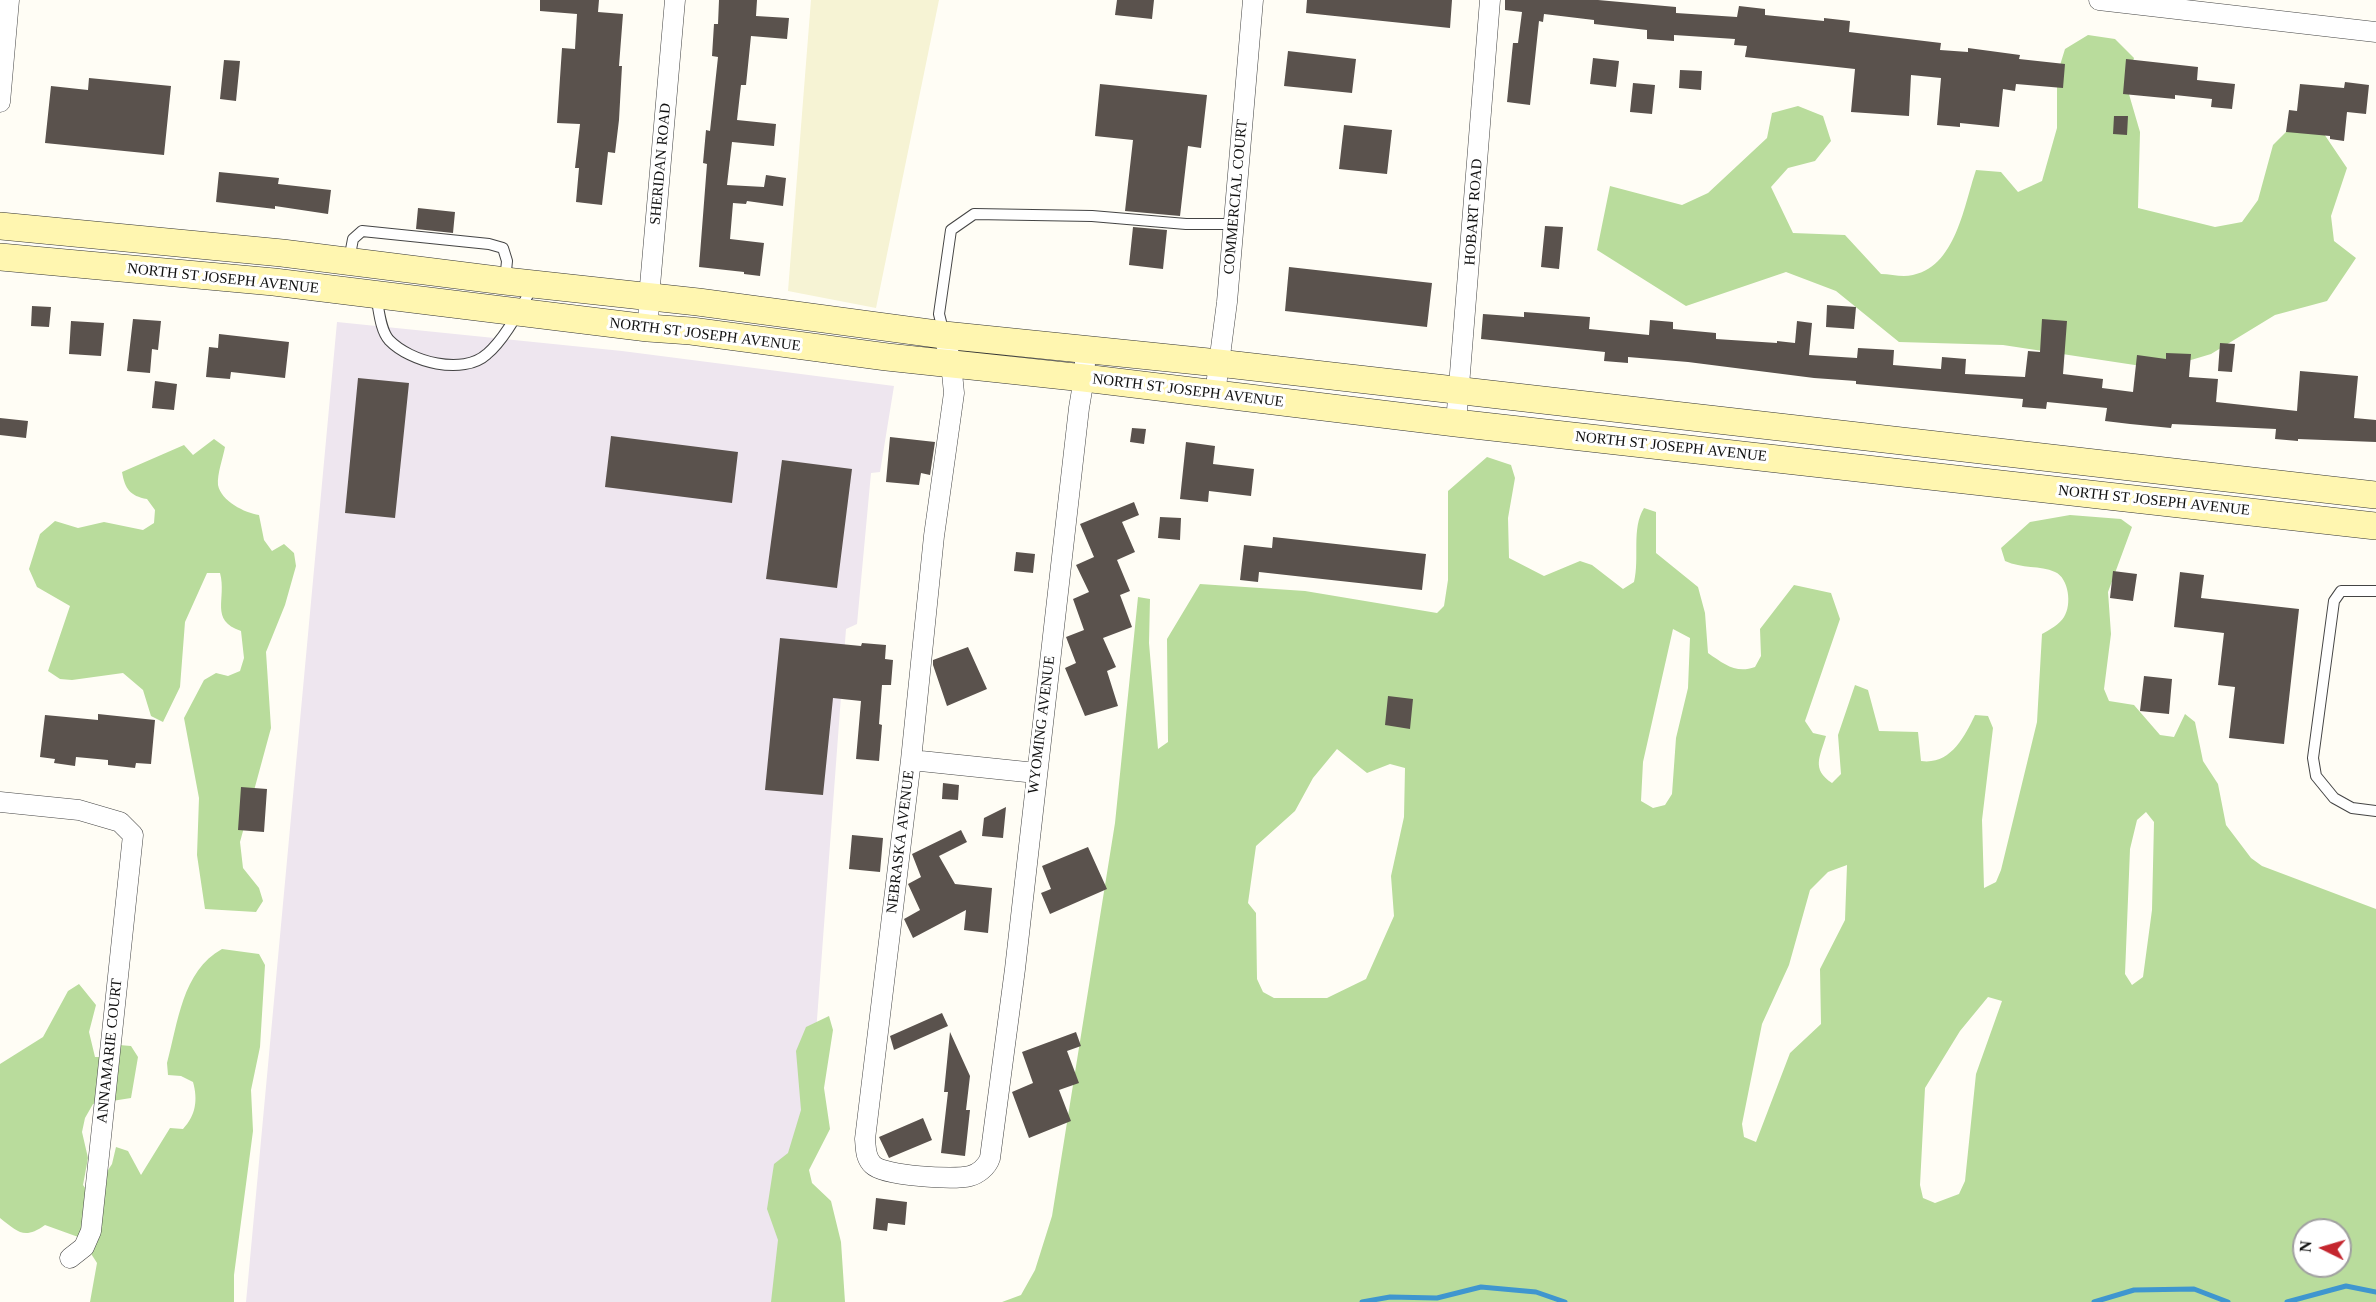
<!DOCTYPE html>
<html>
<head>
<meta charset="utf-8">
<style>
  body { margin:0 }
  #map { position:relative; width:2376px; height:1302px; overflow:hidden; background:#fffdf5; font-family:"Times New Roman",serif }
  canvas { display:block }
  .north { position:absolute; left:2292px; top:1218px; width:60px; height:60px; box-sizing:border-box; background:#fff; border:2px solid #a0a0a0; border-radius:50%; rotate:275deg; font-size:16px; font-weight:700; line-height:24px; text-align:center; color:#111 }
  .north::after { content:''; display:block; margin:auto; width:21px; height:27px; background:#c4262e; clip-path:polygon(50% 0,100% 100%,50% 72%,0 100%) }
</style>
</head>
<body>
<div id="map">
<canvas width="2376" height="1302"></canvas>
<div class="north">N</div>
</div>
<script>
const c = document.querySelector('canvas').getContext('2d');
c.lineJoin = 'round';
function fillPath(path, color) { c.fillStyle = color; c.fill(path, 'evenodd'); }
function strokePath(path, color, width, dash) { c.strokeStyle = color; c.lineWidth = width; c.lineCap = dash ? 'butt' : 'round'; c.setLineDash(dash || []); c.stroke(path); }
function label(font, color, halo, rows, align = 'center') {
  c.font = font + ' "Times New Roman",serif'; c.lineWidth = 6; c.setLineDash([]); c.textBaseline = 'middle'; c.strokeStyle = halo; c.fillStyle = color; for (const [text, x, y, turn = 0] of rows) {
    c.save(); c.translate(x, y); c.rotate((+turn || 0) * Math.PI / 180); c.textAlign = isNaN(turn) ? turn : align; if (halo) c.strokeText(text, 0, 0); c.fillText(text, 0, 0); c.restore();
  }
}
fillPath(new Path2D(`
  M337 322 622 351 894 386 880 472 871 473 857 624 846 629 796 1302H246Z`), '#eee6ef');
fillPath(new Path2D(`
  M811 0H939L876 308 788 291Z`), '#f6f3d4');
fillPath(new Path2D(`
  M2088 35 2115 39 2134 58 2126 84 2140 132 2138 208 2215 227 2242 222 2258 200 2273 145 2292 126 2318 125 2347 168 2331 216 2334 241 2356 258 2327 301 2275 315 2211 354 2161 369 2003 345 1899 342 1836 291 1786 272 1686 306 1597 250 1610 186 1682 205 1708 193 1767 138 1772 113 1798 106 1823 116 1831 141 1815 161 1788 168 1771 187 1793 233 1845 235 1881 274C1888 274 1897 276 1904 276 1955 274 1963 208 1976 170L2001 172 2018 192 2042 181 2057 128V75L2065 49Z
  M214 439 225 447C223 458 217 474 218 485 221 501 245 513 259 515L264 540 272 551 284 544 294 553 296 566 285 605 266 652 271 728 240 842 243 868 259 888 263 901 256 912 205 909 197 855 199 798 184 718 204 680 216 673 228 676 240 671 244 658 241 631C209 620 227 599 220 573H207L185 622 180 687 163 722 151 716 143 690 123 673 72 680 60 679 48 671 70 606 37 587 29 569 40 534 55 521 78 528 104 522 143 530 154 523 155 510 147 499C130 496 125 489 122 472L184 445 193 455Z
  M1487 457 1511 465 1515 478 1508 518 1509 558 1544 576 1580 561 1592 565 1623 589 1634 582C1640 558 1631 529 1644 508L1656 512V553L1698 587 1705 613 1708 653C1724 664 1736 674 1755 667L1761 656 1760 629 1794 585 1831 593 1840 619 1805 721 1813 733 1826 736C1820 757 1811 769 1832 783L1841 774 1838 735 1855 685 1868 690 1879 731 1918 732 1921 761C1950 765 1964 738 1975 715L1988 716 1993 728 1982 820 1984 888 1996 882 2001 870 2037 722 2042 634C2049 630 2060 624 2064 617 2072 605 2069 578 2055 572 2040 565 2022 569 2005 561L2001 548 2030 522 2070 515 2121 519 2132 527 2108 592 2111 634 2104 689 2109 701 2134 705 2160 735 2174 737 2185 714 2195 722 2203 761 2218 784 2226 825 2251 858 2262 866 2376 909V1302H1002L1021 1295 1035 1270 1052 1216 1115 823 1138 597 1150 599 1149 643 1158 749 1168 742 1167 639 1200 584 1305 591 1437 613 1444 606 1448 580V491ZM1673 629 1690 638 1688 688 1676 738 1672 794 1665 805 1653 808 1641 801 1643 762ZM1337 749 1367 773 1390 764 1405 768 1404 817 1391 876 1394 916 1366 979 1327 998H1274L1263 992 1257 979 1256 913 1248 903 1256 846 1295 811 1313 778ZM2146 812 2154 822 2152 910 2143 977 2132 985 2125 974 2130 849 2137 820ZM1847 865 1845 920 1820 969 1821 1024 1790 1053 1756 1142 1744 1137 1742 1124 1762 1024 1789 965 1810 890 1828 872ZM1988 997 2002 1001 1976 1074 1965 1181 1959 1194 1935 1203 1923 1198 1920 1185 1925 1088 1960 1031ZM2304 1230H2340V1266H2304Z
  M222 949 259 954 265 965 260 1047 251 1090 253 1131 234 1275V1302H90L97 1263 81 1238 45 1225C24 1240 18 1232 0 1218V1064L43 1037 68 991 79 984 96 1005 89 1032 95 1057H108L119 1045 131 1046 138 1057 131 1098 93 1104 85 1118 82 1132 88 1158 83 1185 91 1196 112 1164 116 1147 128 1151 141 1175 170 1128 183 1129C196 1115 198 1100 193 1082L181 1076 168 1075 167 1063C178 1023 182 971 222 949Z
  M829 1016 833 1030 824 1088 830 1129 809 1170 812 1183 831 1201 841 1242 845 1302H771L778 1240 767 1209 774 1164 788 1153 801 1110 796 1051 806 1027Z`), '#b9dc9c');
strokePath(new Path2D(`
  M1362 1302 1390 1297 1437 1298 1481 1287 1536 1292 1565 1302
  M2094 1302 2134 1290 2194 1289 2228 1302
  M2287 1302 2346 1286 2376 1292`), '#3f96cf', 5);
fillPath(new Path2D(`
  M540 0H599L598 12 623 14 619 66H622L619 120 615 153 608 152 602 205 576 202 579 168H575L580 124 557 123 562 48 575 49 577 14 540 11Z
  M719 0H757L756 16 789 18 787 39 751 36 746 85H741L737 120 776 124 774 146 732 142 727 185 764 187 766 175 786 178 783 206 747 201 746 204 733 203 730 239 764 243 760 276 744 274V272L699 267 707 164 703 163 706 130 710 131 718 57 712 56 714 24H718Z
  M1117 0H1154L1152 19 1115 15Z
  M1307 0H1452L1450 28 1306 13Z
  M1505 0H1598L1676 7V13L1737 17 1739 6 1765 9V15L1824 21V18L1850 21 1849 32 1941 43 1940 50 1968 52V48L2020 55 2019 59 2065 64 2063 88 2016 84 2015 91 2003 89 1999 127 1960 123V127L1937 125 1941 78 1911 75 1909 116 1851 112 1855 69 1745 57 1747 46 1734 45 1735 39 1674 35V41L1647 39V30L1594 24V20L1544 14 1543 22 1539 21 1530 105 1507 102 1513 43H1518L1522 12 1505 10Z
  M1288 51 1356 59 1352 93 1284 86Z
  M1593 58 1619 61 1616 87 1590 84Z
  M2126 59 2198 67 2197 80 2235 84 2232 109 2211 107 2212 99 2175 95V99L2123 94Z
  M224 60 240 61 236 101 220 99Z
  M1680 70 1702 71 1701 90 1679 88Z
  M89 78 171 86 164 155 45 143 51 86 88 90Z
  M2345 82 2369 85 2366 114 2347 112 2344 141 2330 139V136L2286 132 2289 110 2297 111 2300 84 2344 88Z
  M1633 83 1655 85 1652 114 1630 112Z
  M1100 84 1207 95 1201 148 1188 146 1180 216 1125 211 1133 140 1095 136Z
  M2114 116H2128L2127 135 2113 134Z
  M1344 125 1392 130 1387 174 1339 169Z
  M219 172 279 178 278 184 331 190 328 214 275 206V209L216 202Z
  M418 208 455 212 453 233 416 229Z
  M1545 226 1563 227 1559 269 1541 267Z
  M1133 227 1167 230 1163 269 1129 265Z
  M1289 267 1432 283 1427 327 1285 311Z
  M1827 305 1856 307 1854 329 1826 327Z
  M32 306 51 307 49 327 31 326Z
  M1524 312 1590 317 1589 329 1649 335 1650 320 1673 322V329L1716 333V339L1777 343V341L1795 343 1797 321 1812 323 1809 355 1857 358 1858 348 1894 350 1893 365 1941 369 1942 357 1966 359 1965 374 2025 377 2028 351 2040 352 2042 319 2067 321 2063 374 2103 379 2102 388 2133 392 2137 355 2166 359V353L2191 354 2189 377 2218 379 2216 402 2297 411 2300 371 2358 376 2354 418 2376 420V442L2298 439V441L2275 439 2276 429 2172 424 2171 428 2130 424 2105 421 2107 408 2047 402 2046 409 2022 407 2023 399 1856 384V381L1814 378 1688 362 1628 357V363L1604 361 1605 352 1481 339 1483 314 1524 317Z
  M133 319 161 321 158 350 152 349 150 373 127 371Z
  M71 321 104 323 101 356 69 354Z
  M219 334 289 342 285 378 231 372 230 379 206 377 209 347 218 348Z
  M2220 343 2235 344 2232 372 2218 371Z
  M358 378 409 383 395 518 345 513Z
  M155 381 177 384 174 410 152 408Z
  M0 418 28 421 26 438 0 435Z
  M1132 428 1146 429 1144 444 1130 442Z
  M611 436 738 452 732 503 605 487Z
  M890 437 935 442 930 475 921 473 919 485 886 482Z
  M1186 442 1215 446 1213 464 1254 469 1251 496 1209 491 1208 502 1180 499Z
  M782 460 852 469 837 588 766 579Z
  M1134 502 1139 515 1122 522 1135 552 1117 560 1130 591 1120 595 1132 627 1103 638 1116 667 1107 671 1118 706 1085 716 1065 668 1076 663 1066 637 1084 630 1073 599 1089 592 1076 565 1094 557 1080 524Z
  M1160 517 1181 518 1180 540 1158 538Z
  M1273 537 1426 554 1422 590 1259 572 1258 582 1240 580 1244 545 1272 548Z
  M1016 552 1035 554 1033 573 1014 571Z
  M2113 571 2137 574 2133 601 2110 598Z
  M2180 572 2204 575 2201 598 2299 609 2284 744 2229 738 2235 687 2218 685 2224 633 2174 627Z
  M780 638 861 646 862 643 886 645 885 659 893 660 891 685H882L879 724 882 725 879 761 856 759 861 701 833 698 823 795 765 790Z
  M968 647 987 689 947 706 933 665V660Z
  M2144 676 2172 679 2169 714 2140 711Z
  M1388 696 1413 699 1410 729 1385 725Z
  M98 714 155 720 151 764 136 763 135 768 108 765V760L76 757 75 766 54 763 55 759 40 757 45 715 98 720Z
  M943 783 959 785 958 800 942 799Z
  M241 787 267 789 264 832 238 830Z
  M1006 807 1003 838 982 836 984 818Z
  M961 830 967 842 939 856 955 884 992 888 988 933 964 930 966 910 913 938 904 919 920 910 908 884 921 877 912 854Z
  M852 835 883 838 880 872 849 869Z
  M1088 847 1107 889 1050 914 1041 893 1051 889 1042 866Z
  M942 1013 948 1026 894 1050 890 1036Z
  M950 1032 970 1076 966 1110H970L965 1156 941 1153 948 1092H944Z
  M1076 1032 1081 1046 1067 1051 1079 1083 1059 1090 1071 1121 1029 1138 1012 1092 1033 1083 1022 1052Z
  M923 1118 932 1140 889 1158 879 1137Z
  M876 1198 907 1202 905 1225 888 1223 887 1231 873 1229Z`), '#5a524d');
const lane = new Path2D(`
  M349 260 353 239 362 231 489 244 503 248 507 261 505 281
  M376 296C379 309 380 330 389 340 410 362 463 376 487 354 505 339 523 305 533 285
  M944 334 939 314 951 230 974 214 1092 216 1186 224H1234
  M2376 591H2341L2334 601 2313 758 2316 776 2334 798 2352 808 2376 811`);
const street = new Path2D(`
  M2099 0 2376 32
  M0 102 9 0
  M648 328 649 297 675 0
  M944 335 951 363 954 393 934 536 911 760 865 1139C866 1148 865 1158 873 1165 884 1176 954 1180 970 1176 978 1174 987 1167 990 1158L1015 969 1079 408 1084 378 1086 348
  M1215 394 1227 302 1253 0
  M1456 423 1490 0
  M911 760 1036 773
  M0 802 79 810 120 822 133 835 91 1231 84 1247 70 1258`);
const secondary = new Path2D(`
  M0 226 282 253 505 281 698 302 944 335 1218 363 2376 495
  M0 257 274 282 648 328 691 331 887 357 1084 378 1456 423 2376 526`);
strokePath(lane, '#444', 12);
strokePath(street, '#444', 21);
strokePath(secondary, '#333', 28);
strokePath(lane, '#fff', 10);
strokePath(street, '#fff', 20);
strokePath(secondary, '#fff6b0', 27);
label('15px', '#111', '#fff', [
  ["SHERIDAN ROAD",661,164,-85],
  ["COMMERCIAL COURT",1236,197,-85],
  ["HOBART ROAD",1474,212,-86],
  ["NORTH ST JOSEPH AVENUE",223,279,6],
  ["NORTH ST JOSEPH AVENUE",705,335,7],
  ["NORTH ST JOSEPH AVENUE",1188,391,7],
  ["NORTH ST JOSEPH AVENUE",1671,447,6],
  ["NORTH ST JOSEPH AVENUE",2154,501,6],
  ["WYOMING AVENUE",1042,725,-83],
  ["NEBRASKA AVENUE",901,842,-83],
  ["ANNAMARIE COURT",110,1051,-84]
]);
</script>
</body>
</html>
